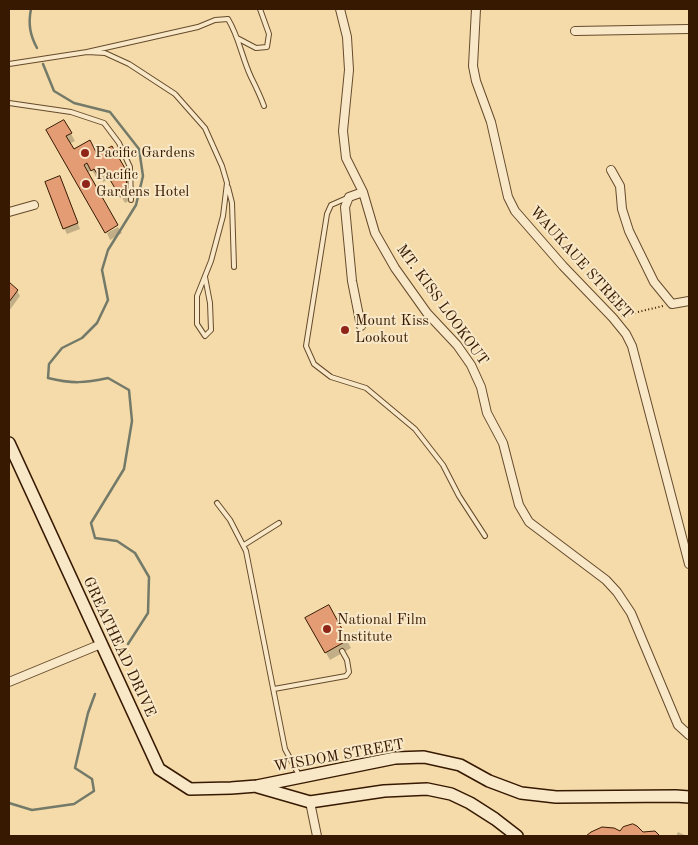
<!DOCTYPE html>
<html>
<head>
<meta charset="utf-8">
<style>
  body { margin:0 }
  #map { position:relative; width:698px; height:845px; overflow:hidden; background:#f4dba9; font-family:"Old Standard TT",serif }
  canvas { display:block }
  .frame { position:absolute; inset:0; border:10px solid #371902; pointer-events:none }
</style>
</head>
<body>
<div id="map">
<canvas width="698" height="845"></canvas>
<div class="frame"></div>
</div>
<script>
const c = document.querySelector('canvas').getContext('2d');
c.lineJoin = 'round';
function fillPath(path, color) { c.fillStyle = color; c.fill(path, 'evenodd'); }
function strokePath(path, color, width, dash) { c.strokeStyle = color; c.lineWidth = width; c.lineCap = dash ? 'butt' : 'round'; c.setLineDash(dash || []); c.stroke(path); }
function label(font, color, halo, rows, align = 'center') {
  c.font = font + ' "Old Standard TT",serif'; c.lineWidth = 4; c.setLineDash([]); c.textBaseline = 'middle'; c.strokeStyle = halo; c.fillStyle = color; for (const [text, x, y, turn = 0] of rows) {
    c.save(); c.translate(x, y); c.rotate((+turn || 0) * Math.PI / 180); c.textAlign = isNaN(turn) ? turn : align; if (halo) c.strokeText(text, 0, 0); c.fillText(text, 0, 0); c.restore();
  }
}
fillPath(new Path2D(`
  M64 121 75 141 69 144 73 151 97 156 112 147 130 179V200L125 203 111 178 103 182 99 176 96 177 92 170 87 173 48 130Z
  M60 178 80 229 67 234 64 228Z
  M118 227 122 233 110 240 107 233Z
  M9 284 17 291 20 296 9 311Z
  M328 607 351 648 330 660 307 619Z
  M678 832 687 836H676Z
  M592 833H655L659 836H588Z`), '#0003');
strokePath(new Path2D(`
  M31 9C28 24 30 35 37 48
  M43 64 54 91 74 103 110 112 139 149 143 176 136 205 108 250 102 270 108 300 97 323 82 338 62 348 49 364 48 378C72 384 85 383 108 378L129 390 132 421 124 469 91 523 95 538 117 541 135 553 149 577 148 613 128 644
  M9 803 32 810 74 804 94 791 92 779 75 768 88 713 95 694`), '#747a69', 2.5);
const building = new Path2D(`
  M64 120 72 133 66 136 74 149 90 140 97 154 112 146 126 170 127 193 120 197 105 171 98 175 94 169 91 171 87 163 84 165 118 225 105 233 46 130Z
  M60 176 78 223 63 229 45 182Z
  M9 282 18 290 9 302Z
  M329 605 348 640 325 653 305 618Z
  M633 824 637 826 643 832 655 831 660 836H586L591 832 602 827 614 828 620 831 623 827Z`);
fillPath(building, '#e49c75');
strokePath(building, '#371902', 1);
const lane = new Path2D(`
  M237 38 256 48 267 47 269 34 260 9
  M87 52 105 53 129 64 175 94 205 128 222 166 227 183 223 216 211 261 197 296V324L205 336 211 330 210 303 205 277
  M9 64 87 52 198 27 215 20 228 19C239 37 242 58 251 77 256 87 260 95 264 106
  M9 103 71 112 104 123 119 143 130 167 131 200
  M228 187 232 203 234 267
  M347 198 331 205 327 214 306 346 314 364 331 377 366 388 415 429 443 465 459 496 485 536
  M217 503 230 520 246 551 285 749 299 775
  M244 545 279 523
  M274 689 346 676 349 672 347 660 342 651`);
const street = new Path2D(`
  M340 9 347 37 349 70 343 131 346 158 363 192 375 233 395 268 427 313 457 345 471 365 481 387 487 413 503 443 519 505 529 522 606 580 617 592 631 613 678 725 689 735
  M476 9 473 66 476 81 491 122 508 197 515 211 563 266 613 318 626 334 632 346 689 564
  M575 31 689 29
  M611 170 620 186 622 209 629 231 654 282 672 304 689 301
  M9 212 34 205
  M361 326 352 281 345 207 349 197 363 192
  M9 682 101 644
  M310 802 317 836`);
const secondary = new Path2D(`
  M9 443 159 769 190 789 231 788 257 786 395 758 424 757 460 765 489 781 521 793 556 797 676 796 689 797
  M258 787 310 802 384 791 427 789 451 794 470 803 495 819 517 836`);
strokePath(lane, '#664a2c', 6);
strokePath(street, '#664a2c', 10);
strokePath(secondary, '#371902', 14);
strokePath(new Path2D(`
  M621 316 663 306`), '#371902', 2, [1, 2.5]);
strokePath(lane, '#f8e8c7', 4);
strokePath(street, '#f8e8c7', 8);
strokePath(secondary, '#f8e8c7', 11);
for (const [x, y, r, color] of [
  [85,153,5,"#8f2418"],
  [86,184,5,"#8f2418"],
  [345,330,5,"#8f2418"],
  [327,629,5,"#8f2418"]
]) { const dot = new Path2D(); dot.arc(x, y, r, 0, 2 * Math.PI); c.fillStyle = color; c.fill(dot); strokePath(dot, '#f8e8c7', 2); }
label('15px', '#371902', '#f8e8c7', [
  ["Pacific Gardens",95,153],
  ["Pacific",96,175],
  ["Gardens Hotel",96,192],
  ["Mount Kiss",355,321],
  ["Lookout",355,338],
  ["National Film",337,620],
  ["Institute",337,637]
], 'left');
label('15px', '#371902', '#f8e8c7', [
  ["WAUKAUE STREET",581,263,48],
  ["MT. KISS LOOKOUT",442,305,54],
  ["GREATHEAD DRIVE",119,647,65],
  ["WISDOM STREET",339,756,-10]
]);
</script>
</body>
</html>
